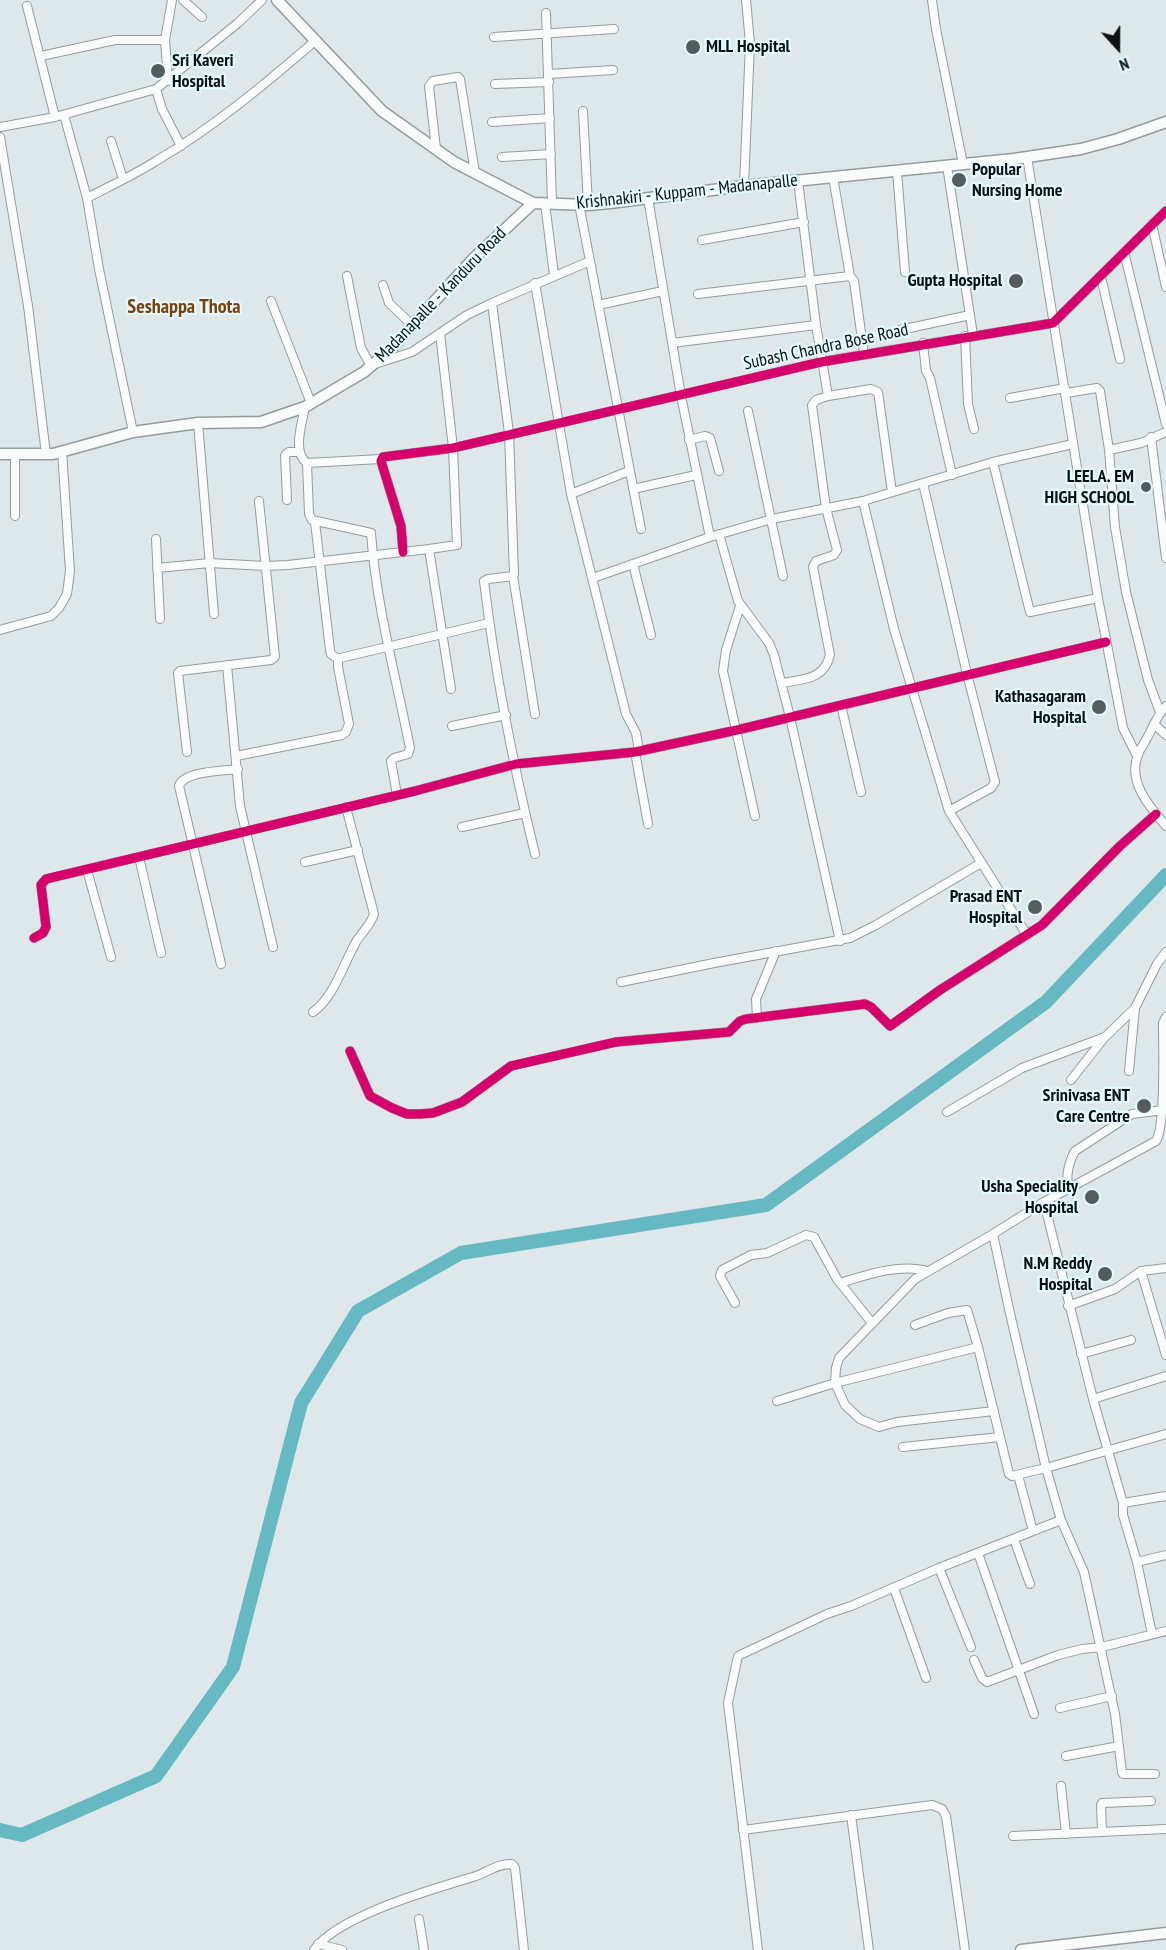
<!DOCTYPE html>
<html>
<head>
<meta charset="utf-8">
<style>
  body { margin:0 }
  #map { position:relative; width:1166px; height:1950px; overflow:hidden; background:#dee8ea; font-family:"PT Sans Narrow",sans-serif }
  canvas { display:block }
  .north { position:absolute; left:1088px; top:18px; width:60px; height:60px; -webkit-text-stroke:4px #e5fafd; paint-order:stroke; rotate:159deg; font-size:16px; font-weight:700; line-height:24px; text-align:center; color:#0a1112 }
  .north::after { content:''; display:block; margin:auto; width:21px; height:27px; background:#0a1112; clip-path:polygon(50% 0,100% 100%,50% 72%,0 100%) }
</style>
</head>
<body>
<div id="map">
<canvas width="1166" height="1950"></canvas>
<div class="north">N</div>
</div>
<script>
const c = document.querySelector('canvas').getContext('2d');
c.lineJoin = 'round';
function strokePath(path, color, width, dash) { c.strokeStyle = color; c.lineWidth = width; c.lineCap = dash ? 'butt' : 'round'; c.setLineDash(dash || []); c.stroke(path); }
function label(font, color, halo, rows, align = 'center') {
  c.font = font + ' "PT Sans Narrow",sans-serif'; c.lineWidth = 4.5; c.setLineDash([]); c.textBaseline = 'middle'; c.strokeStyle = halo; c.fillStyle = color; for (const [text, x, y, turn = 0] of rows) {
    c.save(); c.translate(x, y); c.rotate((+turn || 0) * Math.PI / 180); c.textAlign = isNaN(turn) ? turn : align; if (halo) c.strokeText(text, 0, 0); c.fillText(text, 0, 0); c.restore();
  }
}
strokePath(new Path2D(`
  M0 1830 22 1835 156 1776 233 1667 301 1403 358 1311 461 1253 766 1205 1046 1002 1166 875`), '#66b8c2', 14);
const minor = new Path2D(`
  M183 0 202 17
  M932 0 936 29 963 164
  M546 13 552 203
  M494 37 614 29
  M41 56 115 40H165
  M549 74 613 70
  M168 81 165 40 172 0
  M495 84 549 82
  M156 89 162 109 181 146
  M583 111 588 205
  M64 115 87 198
  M55 117 156 89 238 23 262 0
  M492 122 550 118
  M0 127 55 117 27 6
  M0 137 28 306 46 454
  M111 141 123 179
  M436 149 429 86 433 81 458 77 460 79 475 173
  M502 157 551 154
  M1027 157 1098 598 1123 728 1137 756
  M947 166 973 335
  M897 171 905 272
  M833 177 850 276
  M744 186 750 43 746 0
  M648 198 681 396 710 537 772 519 863 501 993 462 1073 444
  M545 203 554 275
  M579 204 590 261
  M1152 224 1166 287
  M702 240 804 222
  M1124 252 1166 424
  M347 276 361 348 371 366
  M1101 277 1120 359
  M535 283 571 494
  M383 285 389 303 413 326
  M698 294 850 276 854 281 864 354
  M271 301 311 403
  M492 303 509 433 514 574 513 576 488 579 484 581C495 673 513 764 535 854
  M598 305 663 291
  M900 330 970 315
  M965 336 968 404 974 429
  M672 343 816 325 798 181
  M923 343 926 371 930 378 952 475
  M375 364 412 352 467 315 492 303 590 261 641 529
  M1066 393 1097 388 1100 391 1109 450 1115 527 1126 592 1148 680 1160 712
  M828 396 871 389 878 392 892 492
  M1010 398 1065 388
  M305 407C302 423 292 453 307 463L381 459
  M748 411 783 576
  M198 423 214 614
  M133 432 99 269 87 198C110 186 134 175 156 161 214 127 265 84 315 41
  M1151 437 1166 558
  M689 440 705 436 710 438 719 471
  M1109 450 1141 443 1166 432
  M993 462 1030 612 1098 598
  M307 463 309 514 312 520 371 533C376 605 396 677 410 748L408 754 394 758 391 761 397 795
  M629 471 571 494 626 714 636 733 639 751
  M923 483 967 674 995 782 991 788 949 811
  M633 489 696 475
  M287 500 285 455 289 452H299
  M863 501 894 629 949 811 1027 935
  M15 516V455
  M315 522 330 650 331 654 338 659
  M719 534 738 601 769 643 774 655 790 717 840 941
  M156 539 160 619
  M429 549 451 689
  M403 552 401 526 381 461 383 457 453 448 821 362 1053 323 1166 211
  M633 564 651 635
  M157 568 210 563 266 566 288 565 429 549 457 545 453 448 440 333
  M513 576 535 714
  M593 578 710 537
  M740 606 726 650 723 671 755 816
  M0 630 51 616 59 608 67 594 70 571 62 451
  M227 665 240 806 273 947
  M782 683C803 679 824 680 830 655L813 567 816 561 834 555 837 550 826 508 812 405 816 400 828 396 816 325
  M841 705 861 792
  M1166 706C1157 715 1153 727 1147 738 1144 744 1140 749 1138 755 1127 782 1150 807 1166 826
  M1154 724 1166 735
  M452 726 506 715
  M187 752 178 673 180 671 271 660 275 657 259 501
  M635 752 648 824
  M236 756 342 735 346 732 349 724 338 667V661L340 658 489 623
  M462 827 525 813
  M139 857 161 953
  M305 862 358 850
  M87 870 111 957
  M34 938 43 933 46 927 41 885 46 879 415 791 516 764 635 752 737 730 1106 642
  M221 964 179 786C184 771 223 771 238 769
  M621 982 714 963 850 938 876 925 981 863
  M313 1012C334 997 343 965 356 942 361 933 371 925 374 914L346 807
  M757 1018 756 999 776 951
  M350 1051 370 1096 392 1108 407 1114H420L433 1113 462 1102 511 1066 616 1042 729 1032 740 1021 746 1019 865 1004 871 1007 890 1026 940 990 1042 925 1120 846 1156 814
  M1129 1071 1135 1008
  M1071 1080 1104 1038
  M947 1112 1022 1068 1105 1037 1135 1008 1157 964 1166 952
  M1069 1188C1065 1178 1069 1161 1075 1151L1132 1114 1163 1110
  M1044 1202 1093 1399
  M1141 1271 1166 1355
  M840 1283C866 1275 900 1263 927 1271
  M735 1303 720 1276 722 1270 751 1255 767 1253 806 1235 814 1237 837 1279 872 1323
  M1068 1306 1115 1289 1141 1271 1166 1268
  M915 1325 948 1313 967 1310 978 1347 1009 1474 1012 1476 1046 1468 1009 1309 993 1234
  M1081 1354 1131 1340
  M1166 1376 1093 1399 1123 1503 1166 1496
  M777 1401 835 1383 978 1347
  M994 1411 897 1422 879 1427 860 1419 845 1405 835 1383 836 1368 839 1358 915 1279 993 1234 1044 1202 1156 1141C1166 1125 1163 1047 1163 1023L1166 1017
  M903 1447 1000 1437
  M1018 1475 1033 1531
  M1123 1503V1515L1137 1562 1152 1634
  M1061 1520 1084 1572 1115 1714 1122 1772 1123 1774H1155
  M1014 1539 1030 1584
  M978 1553 1034 1714
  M1137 1562 1166 1555
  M939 1568 971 1647
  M894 1588 926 1678
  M974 1660 982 1678 987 1682 1058 1655 1082 1649 1102 1647 1166 1631
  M1060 1708 1112 1696
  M1066 1756 1119 1746
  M1061 1786 1066 1834
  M851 1815 869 1950
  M743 1830 932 1805 942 1809 946 1816 965 1950
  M1102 1832 1101 1805 1102 1803 1151 1801
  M1013 1836 1166 1829
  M419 1919 424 1950
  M318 1944 342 1950
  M314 1950C337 1916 433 1889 473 1877 486 1873 498 1863 512 1864L515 1868 524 1950
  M758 1950 728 1703 738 1656 827 1614 851 1606 939 1568 1061 1520 1046 1468 1166 1434`);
const major = new Path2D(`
  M277 0 382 111 454 162 533 203 588 205 610 203 744 186 1014 159 1081 149 1118 139 1166 122
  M0 454H53L133 432 198 423 261 422 305 407 364 372 392 348 472 260 533 203
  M1021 1950 1166 1933`);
strokePath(minor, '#949c9e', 10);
strokePath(major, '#949c9e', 13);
strokePath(minor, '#fafcfc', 8);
strokePath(major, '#fafcfc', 10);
strokePath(new Path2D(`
  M403 552 401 526 381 461 383 457 453 448 821 362 1053 323 1166 211
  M34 938 43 933 46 927 41 885 46 879 415 791 516 764 635 752 737 730 1106 642
  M350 1051 370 1096 392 1108 407 1114H420L433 1113 462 1102 511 1066 616 1042 729 1032 740 1021 746 1019 865 1004 871 1007 890 1026 940 990 1042 925 1120 846 1156 814`), '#d6006c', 9);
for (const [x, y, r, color] of [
  [693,47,8,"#545c5e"],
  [158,71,8,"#545c5e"],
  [959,180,8,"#545c5e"],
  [1016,281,8,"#545c5e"],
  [1146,487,6,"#545c5e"],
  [1099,707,8,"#545c5e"],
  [1035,907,8,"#545c5e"],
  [1144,1106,8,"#545c5e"],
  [1092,1197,8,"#545c5e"],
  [1105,1274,8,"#545c5e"]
]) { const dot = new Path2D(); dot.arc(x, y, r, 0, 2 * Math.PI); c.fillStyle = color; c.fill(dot); strokePath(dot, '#e5fafd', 2); }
label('bold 18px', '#0a1112', '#e5fafd', [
  ["MLL Hospital",706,47,"left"],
  ["Sri Kaveri",172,61,"left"],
  ["Hospital",172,82,"left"],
  ["Popular",972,170,"left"],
  ["Nursing Home",972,191,"left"],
  ["Gupta Hospital",1002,281],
  ["LEELA. EM",1134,477],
  ["HIGH SCHOOL",1134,498],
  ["Kathasagaram",1086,697],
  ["Hospital",1086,718],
  ["Prasad ENT",1022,897],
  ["Hospital",1022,918],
  ["Srinivasa ENT",1130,1096],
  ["Care Centre",1130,1117],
  ["Usha Speciality",1078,1187],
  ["Hospital",1078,1208],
  ["N.M Reddy",1092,1264],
  ["Hospital",1092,1285]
], 'right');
label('18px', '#0a1112', '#e5fafd', [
  ["Krishnakiri - Kuppam - Madanapalle",687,192,-6],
  ["Madanapalle - Kanduru Road",441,295,-46],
  ["Subash Chandra Bose Road",826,347,-12]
]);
label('bold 20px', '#7a420b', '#e5fafd', [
  ["Seshappa Thota",184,307]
]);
</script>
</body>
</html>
